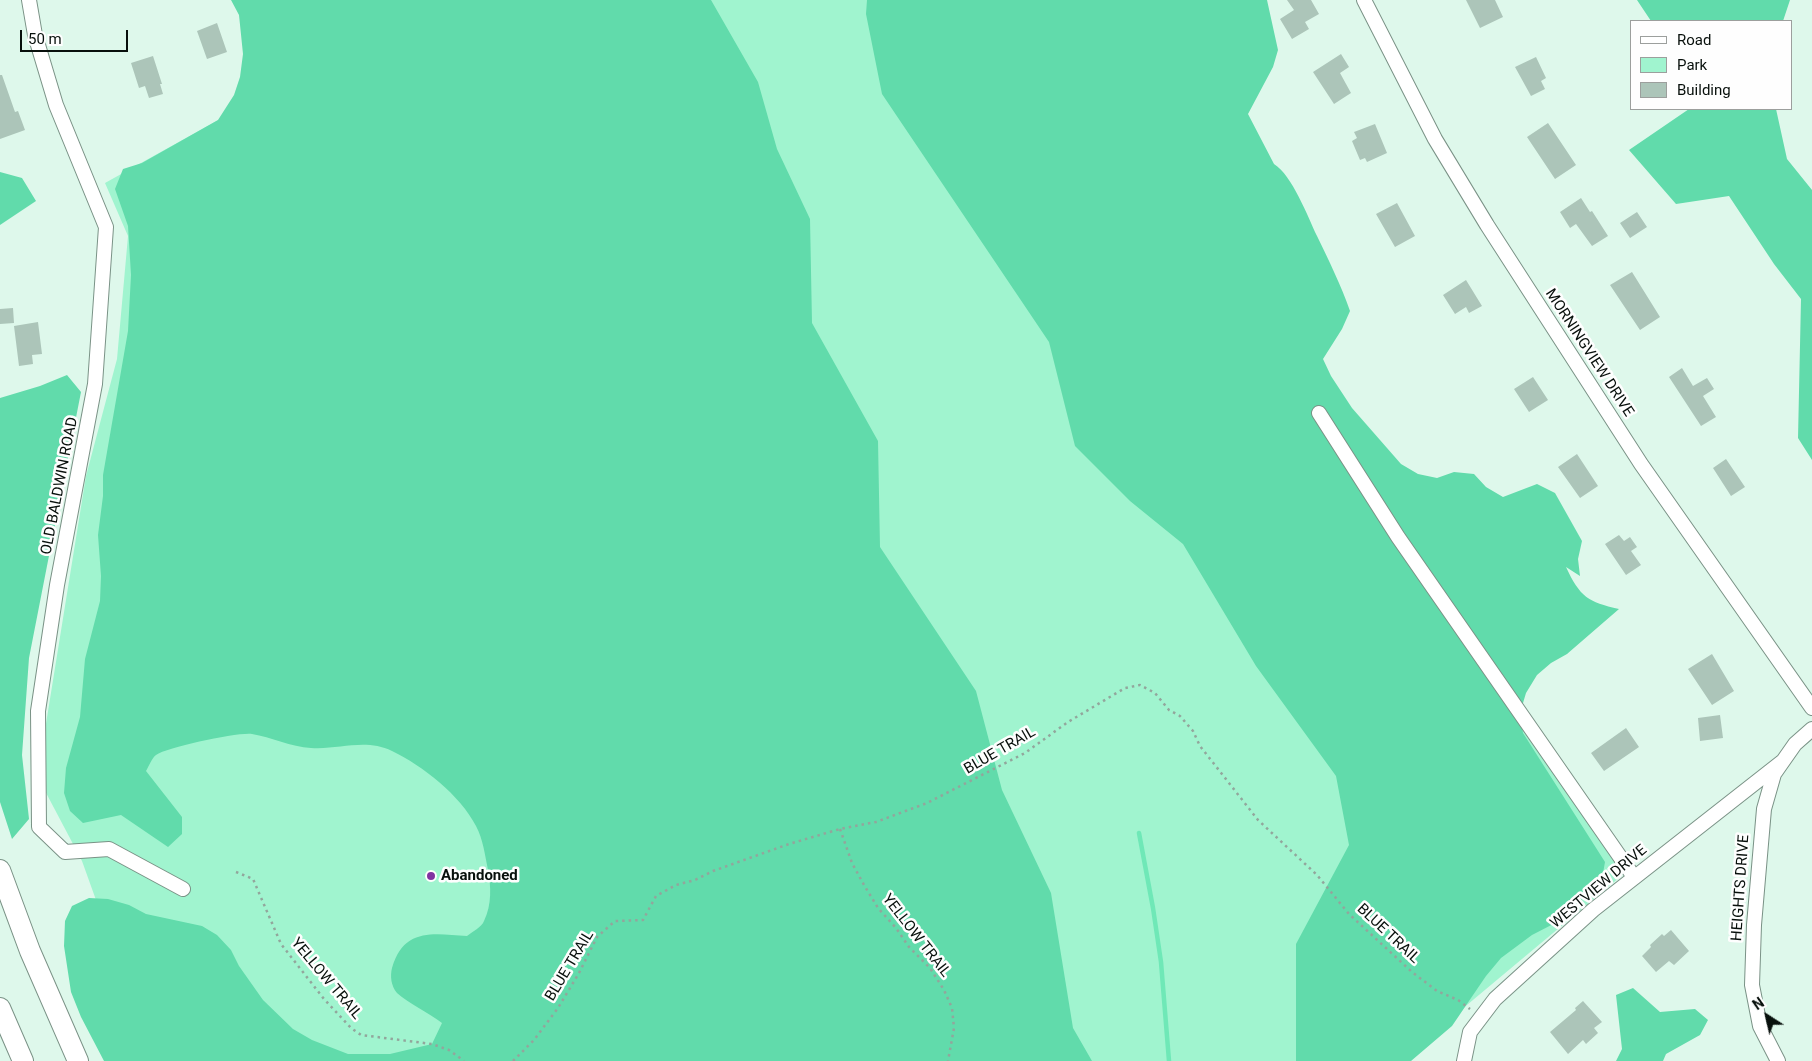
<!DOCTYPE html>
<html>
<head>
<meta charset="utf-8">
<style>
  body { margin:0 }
  #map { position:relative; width:1812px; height:1061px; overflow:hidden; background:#def8eb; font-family:Roboto,sans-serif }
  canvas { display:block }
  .legend { position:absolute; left:1630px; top:20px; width:162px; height:90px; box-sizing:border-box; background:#fefefe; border:1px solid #9c9f9d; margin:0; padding:6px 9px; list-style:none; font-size:15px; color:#08100c }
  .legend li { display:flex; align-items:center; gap:10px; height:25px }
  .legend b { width:25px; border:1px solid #9c9f9d }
  .north { position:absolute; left:1742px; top:991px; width:50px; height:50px; -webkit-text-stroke:4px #fefefe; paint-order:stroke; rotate:325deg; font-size:14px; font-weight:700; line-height:20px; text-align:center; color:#08100c }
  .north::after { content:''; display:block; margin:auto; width:18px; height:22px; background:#08100c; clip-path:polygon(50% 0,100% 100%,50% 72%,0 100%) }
  .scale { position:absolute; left:20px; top:30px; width:108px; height:22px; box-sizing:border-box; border:2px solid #08100c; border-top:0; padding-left:6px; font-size:15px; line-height:18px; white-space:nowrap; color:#08100c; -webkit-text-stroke:4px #fefefe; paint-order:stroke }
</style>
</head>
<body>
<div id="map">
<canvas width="1812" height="1061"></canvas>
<ul class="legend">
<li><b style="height:6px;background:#fff"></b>Road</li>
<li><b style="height:14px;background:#a0f4cf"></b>Park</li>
<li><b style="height:14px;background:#acc5b9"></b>Building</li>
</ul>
<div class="north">N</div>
<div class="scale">50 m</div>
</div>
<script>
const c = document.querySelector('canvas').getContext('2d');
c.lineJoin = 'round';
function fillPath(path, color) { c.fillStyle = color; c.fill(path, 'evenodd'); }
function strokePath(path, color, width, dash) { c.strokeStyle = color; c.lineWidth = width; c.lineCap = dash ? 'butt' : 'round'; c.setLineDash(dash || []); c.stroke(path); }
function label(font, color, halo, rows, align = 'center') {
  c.font = font + ' Roboto,sans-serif'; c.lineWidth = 5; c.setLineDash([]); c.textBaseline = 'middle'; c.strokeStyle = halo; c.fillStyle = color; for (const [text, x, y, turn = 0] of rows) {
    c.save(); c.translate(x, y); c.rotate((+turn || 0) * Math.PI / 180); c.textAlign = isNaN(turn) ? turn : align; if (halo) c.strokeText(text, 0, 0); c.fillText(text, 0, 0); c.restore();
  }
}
fillPath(new Path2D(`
  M259 0H1040L1626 872 1400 1061H159L148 1045 82 861 44 789V736L86 476 117 359 128 236 105 183 292 79Z`), '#a0f4cf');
fillPath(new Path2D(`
  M231 0H711L758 82 777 149 810 219 812 323 878 441 880 547 976 691 1002 790 1051 893 1073 1028 1092 1061H104L81 1017 71 992 64 946 65 921 72 906 89 898 108 899 129 905 146 914 202 926 217 935 231 950 239 966 263 1000 293 1029 312 1040 348 1054H390L432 1044 442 1023C429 1013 408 1003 397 993 391 986 390 976 392 968 404 927 434 934 467 936 472 932 482 927 484 921 492 905 491 886 488 870 485 855 483 839 476 826 460 795 423 766 392 751 365 738 339 750 311 748 291 747 271 737 252 734 238 732 168 747 156 755 152 758 149 766 146 771L182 817V834L168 847 121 815 83 823 70 811 64 793 66 768 80 717 85 659 100 601 101 576 98 535 103 496V475L128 331 131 275 128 226 115 189 123 169 142 163 218 120 234 95 240 77 243 54 239 15Z
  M867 0H1267L1278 50 1273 67 1248 114 1274 164C1292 175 1308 217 1317 236 1329 261 1341 285 1350 311L1342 329 1323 359 1331 376 1352 408 1401 464 1418 474 1437 478 1454 472 1474 474 1486 487 1503 497 1537 484 1555 493 1582 541 1578 559 1580 576 1566 567C1580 597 1588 602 1619 609L1567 654 1551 663 1537 675 1526 693 1520 713 1523 733 1605 862 1602 879 1563 919 1532 935 1501 958 1486 976 1452 1026 1411 1061H1296V944L1349 845 1336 776 1256 666 1183 544 1130 501 1075 446 1049 342 882 94 866 14Z
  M1637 0H1790L1783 21H1651Z
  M1689 109H1776L1787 159 1812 190V460L1798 438 1801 299 1774 264 1729 196 1676 204 1629 150Z
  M0 172 22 178 36 201 0 225Z
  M67 375 81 392 29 658 22 755 29 819 12 839 0 802V398L40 386Z
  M1633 988 1660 1012 1695 1009 1708 1020 1700 1035 1666 1054 1663 1061H1616L1622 1049 1616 995Z`), '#61dbab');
strokePath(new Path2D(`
  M1139 833 1153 908 1161 962 1169 1061`), '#6fe8b7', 4.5);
fillPath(new Path2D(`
  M1287 0H1311L1319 14 1305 22 1309 29 1292 39 1280 19 1294 10Z
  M1466 0H1495L1503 17 1480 28Z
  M217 23 227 52 207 59 197 31Z
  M1341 54 1349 67 1340 73 1351 93 1334 104 1313 72Z
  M153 56 162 84H160L163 94 149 98 145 86 139 88 131 63Z
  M1536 57 1546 78 1541 81 1545 89 1531 96 1515 67Z
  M0 75H2L15 112 18 111 25 130 0 139Z
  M1548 123 1576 165 1555 179 1527 137Z
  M1375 124 1387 153 1367 162 1365 158 1360 160 1352 141 1357 138 1354 132Z
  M1581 198 1590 212 1592 211 1608 236 1592 246 1576 224 1570 228 1560 212Z
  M1397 203 1415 236 1395 247 1376 214Z
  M1637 212 1647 227 1630 238 1620 223Z
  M1632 272 1660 317 1640 330 1610 285Z
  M1466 280 1482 306 1469 313 1466 307 1455 314 1443 295Z
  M13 308 14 323 0 324V309Z
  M38 322 42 354 32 355 33 364 19 366 14 326Z
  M1682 368 1693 386 1707 378 1714 389 1703 396 1716 417 1701 426 1669 377Z
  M1533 377 1548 400 1529 412 1514 389Z
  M1577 454 1598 486 1580 498 1558 467Z
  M1726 459 1745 487 1731 496 1713 468Z
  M1619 535 1624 541 1630 537 1637 547 1631 551 1641 565 1626 575 1605 544Z
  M1712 654 1734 691 1712 705 1688 669Z
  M1720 715 1723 738 1700 741 1698 718Z
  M1626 728 1639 747 1604 771 1591 753Z
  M1671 930 1689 951 1674 965 1669 961 1656 972 1642 956 1651 947 1650 945 1662 934 1664 936Z
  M1583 1001 1602 1022 1594 1028 1598 1033 1586 1044 1583 1040 1568 1054 1550 1032 1576 1010 1575 1008Z`), '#acc5b9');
const minor = new Path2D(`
  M29 0 35 35 56 105 106 227 95 384 57 585 38 711 39 827 65 852 109 849 183 889
  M1364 0 1435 139 1487 225 1641 464 1812 708
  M1319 413 1398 537 1634 877
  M1464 1061 1470 1032 1495 999 1593 910 1783 761
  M1778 1061 1760 1026 1752 985 1754 925 1764 809 1774 774 1795 744 1812 729`);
const highway = new Path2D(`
  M0 870 30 951 78 1061
  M0 1008 23 1061`);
strokePath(minor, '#7a9286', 16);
strokePath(highway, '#7a9286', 22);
strokePath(new Path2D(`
  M840 829 852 863 864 885 878 908 896 928 909 947 930 968 944 990 952 1008 954 1028 948 1061
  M236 872 253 879 281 944 324 999 351 1028 361 1035 432 1044 449 1050 464 1061
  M513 1061 534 1040 558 1008 579 973 597 937 615 921 643 920 656 896 676 885 695 880 713 871 789 844 840 829 876 822 927 803 1025 753 1068 722 1125 688 1140 685 1155 693 1169 710 1180 716 1193 731 1200 746 1258 820 1317 875 1349 914 1412 972 1437 991 1458 1000 1470 1009`), '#92a69c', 2.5, [2.5, 4]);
strokePath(minor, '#fff', 14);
strokePath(highway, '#fff', 20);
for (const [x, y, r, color] of [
  [431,876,5,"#8131a1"]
]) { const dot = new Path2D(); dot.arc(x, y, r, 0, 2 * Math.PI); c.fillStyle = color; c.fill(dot); strokePath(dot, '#fefefe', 2); }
label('15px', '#08100c', '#fefefe', [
  ["MORNINGVIEW DRIVE",1589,353,57],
  ["OLD BALDWIN ROAD",60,486,-79],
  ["BLUE TRAIL",1000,751,-30],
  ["WESTVIEW DRIVE",1599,887,-40],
  ["HEIGHTS DRIVE",1741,888,-86],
  ["BLUE TRAIL",1388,934,43],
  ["YELLOW TRAIL",916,936,52],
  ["BLUE TRAIL",570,966,-59],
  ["YELLOW TRAIL",326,979,50]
]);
label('bold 15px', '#08100c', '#fefefe', [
  ["Abandoned",441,876]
], 'left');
</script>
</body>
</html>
